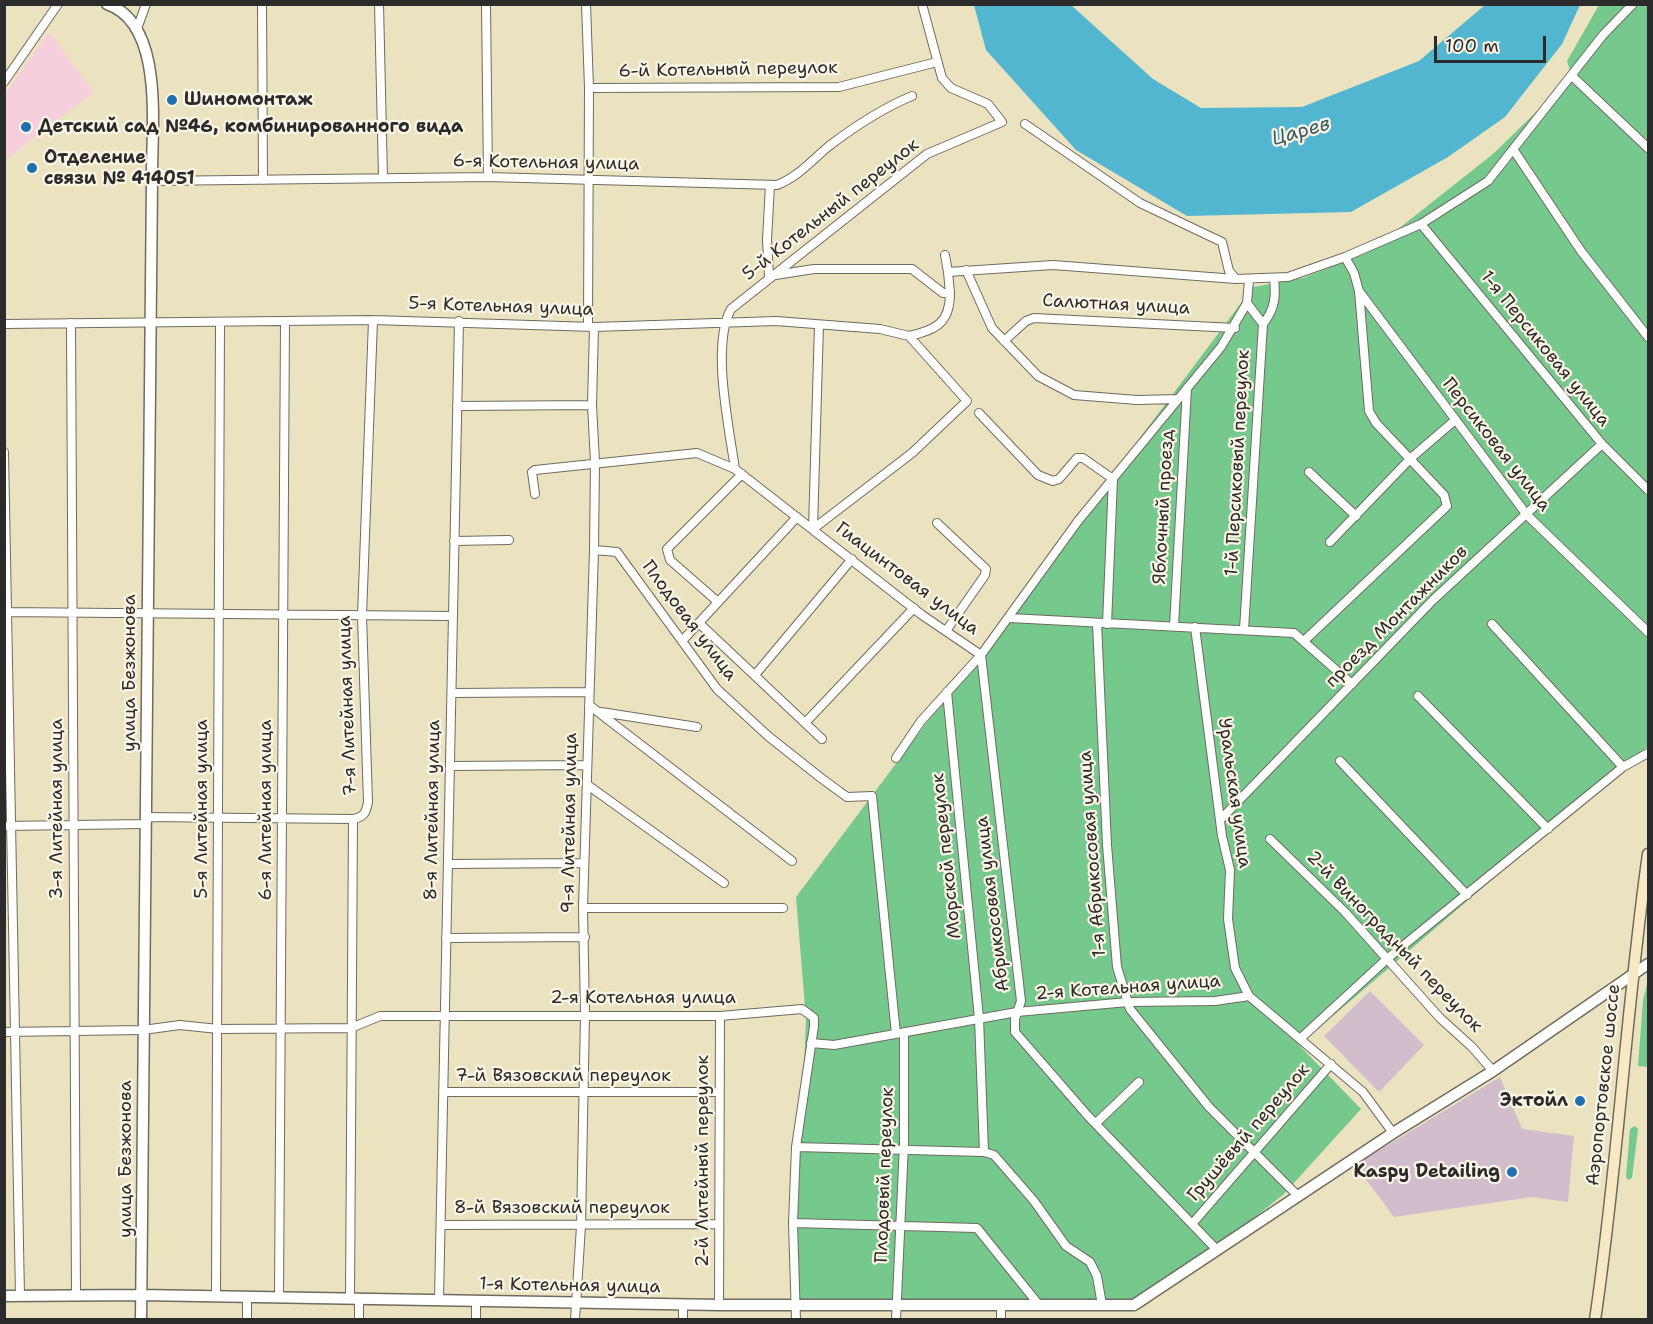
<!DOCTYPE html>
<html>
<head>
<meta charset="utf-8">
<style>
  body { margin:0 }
  #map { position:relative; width:1653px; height:1324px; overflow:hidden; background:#ebe3c0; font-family:"Shantell Sans",sans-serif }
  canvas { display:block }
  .frame { position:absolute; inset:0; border:6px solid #2b2b2b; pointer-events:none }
  .scale { position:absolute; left:1434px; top:36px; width:112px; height:27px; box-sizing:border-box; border:3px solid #2b2b2b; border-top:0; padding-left:8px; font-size:18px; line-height:21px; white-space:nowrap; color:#2b2b2b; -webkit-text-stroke:4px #fcf5e5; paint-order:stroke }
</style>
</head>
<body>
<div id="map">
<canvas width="1653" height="1324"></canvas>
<div class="frame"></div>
<div class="scale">100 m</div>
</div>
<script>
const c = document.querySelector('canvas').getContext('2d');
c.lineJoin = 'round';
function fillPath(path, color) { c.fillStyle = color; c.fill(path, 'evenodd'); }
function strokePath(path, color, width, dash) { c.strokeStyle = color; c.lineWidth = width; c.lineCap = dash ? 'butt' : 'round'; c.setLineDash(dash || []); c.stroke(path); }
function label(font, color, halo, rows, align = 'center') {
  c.font = font + ' "Shantell Sans",sans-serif'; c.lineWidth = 4.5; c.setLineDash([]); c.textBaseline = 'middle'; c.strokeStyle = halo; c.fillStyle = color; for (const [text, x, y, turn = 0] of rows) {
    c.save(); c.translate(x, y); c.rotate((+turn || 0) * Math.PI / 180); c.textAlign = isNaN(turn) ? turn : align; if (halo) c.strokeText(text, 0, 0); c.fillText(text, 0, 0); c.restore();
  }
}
fillPath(new Path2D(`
  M49 32 94 92 5 160V94Z`), '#f5cfdb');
fillPath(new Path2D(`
  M1370 991 1424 1045 1379 1092 1324 1036Z
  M1500 1077 1522 1129 1574 1136 1568 1202 1532 1197 1394 1217 1355 1165Z`), '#d1bdcc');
fillPath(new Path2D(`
  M1599 5H1648V746L1299 1045 1361 1109 1284 1194 1220 1245 1133 1300 794 1301 806 1019 796 897 1253 287 1303 278 1369 252 1493 154 1572 77 1567 61Z
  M1648 980V1067L1638 1066 1643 1000Z
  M1635 1126 1638 1129 1632 1178 1628 1180 1626 1177 1630 1129Z`), '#75c98c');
fillPath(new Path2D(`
  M974 5H1071L1153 79 1201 108 1302 107 1419 61 1485 5H1580L1562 44 1505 117 1448 157 1351 212 1187 216 1076 150 986 50Z`), '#52b6d1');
const minor = new Path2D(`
  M262 4 263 180
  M379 4 383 178
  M486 4 488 177
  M586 4 589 88 588 327
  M137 29 146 4
  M1573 77 1648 148
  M4 82 58 4
  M589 88 839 87 937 62
  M1025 124 1140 203 1222 242 1229 271 1236 279 1288 277 1345 257 1421 224 1488 181 1603 35 1633 4
  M1513 149 1581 251 1648 337
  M152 181 488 177 777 185C798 177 812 160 829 146 854 127 883 108 912 96
  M770 185 767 240 769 276 814 269H912L943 293H950C950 323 936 330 909 336
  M1421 224 1602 444 1648 490
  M945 255 948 272
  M966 270 992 328 1038 376 1074 395 1137 400 1178 399
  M1359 291 1527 515 1648 632
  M950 293 948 272 1053 265 1236 279
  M71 323 76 1295
  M4 324 373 320 594 327 776 321 880 329 909 336 967 401 912 453 813 529
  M1263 324C1275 309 1276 297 1274 278
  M1004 341 1026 321 1034 318 1235 328
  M457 406 592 405
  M979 413 1038 475 1053 481 1059 479 1077 458H1083L1113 479 1107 624
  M4 452 20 1295
  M735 469C729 427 711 345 731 309L927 154 1002 122 988 104 951 88 942 78 922 4
  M1309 472 1356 516
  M535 494 532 472 535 470 697 453 735 469 922 615 981 655
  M937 523 986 569 985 575 946 631
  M813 529 819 325
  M454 541 509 540
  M1330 542 1411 458 1454 421
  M594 550 617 552 717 689 768 736 821 778 847 797 872 796 896 1034
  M718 602 670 560 667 549 742 474
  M4 612 453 616
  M1010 618 1294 633 1352 684
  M699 623 822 739
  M1097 623 1107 845 1117 967 1130 1009 1209 1107 1298 1196
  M1492 624 1623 767
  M1174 626 1187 388
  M1195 627 1222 836 1230 870 1228 919 1235 968 1249 996 1363 1092 1393 1133
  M1244 630 1263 324 1247 303
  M1305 640 1447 506 1444 495 1376 423 1369 411 1359 291 1354 273 1345 257
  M682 641 797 517
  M981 655 1021 1001 1015 1019V1032L1088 1116 1217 1250
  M755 675 852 559
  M947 692 979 1018 984 1152 994 1155 1034 1201 1066 1246 1090 1262 1097 1276 1102 1305
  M452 693 588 692
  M1418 696 1548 829
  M589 705 792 861
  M601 712 697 727
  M805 723 914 608
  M896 758 921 721 981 655 1078 521 1221 347 1247 303 1249 280
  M1340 761 1467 895
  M450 766 586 765
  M589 786 724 883
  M145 817 353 819
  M1221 819 1433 600 1602 444
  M4 826 145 824
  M1270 839 1345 912 1440 1018 1472 1047 1493 1071
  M448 864 584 863
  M583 908H783
  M446 938 585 937
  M4 1032 143 1030 180 1025 218 1029 351 1028 380 1016H720L802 1009 814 1018V1026L796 1147 793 1223 796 1320
  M1301 1038 1388 958 1623 767 1648 753
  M811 1043 834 1045 1017 1012 1128 1002 1215 1001 1249 996
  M443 1092H719
  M1096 1123 1139 1082
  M796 1147 984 1152
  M793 1223 977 1228 1039 1305
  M1192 1224 1331 1064
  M441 1225 719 1224
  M216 1296 220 322
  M247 1297V1320
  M279 1298 285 322
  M350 1299 353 819C364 817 366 813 368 802L362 616 373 320
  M439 1300 459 321
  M683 1304V1320
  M719 1305 720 1016
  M1001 1305V1320
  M359 1320V1299
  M476 1320V1301
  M575 1320 581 1226 585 1015 583 908 594 550 595 462 592 405 594 327
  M896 1320 904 1144V1033`);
const tertiary = new Path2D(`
  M107 4C166 24 151 131 152 181L141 1320
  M4 1296 141 1295 719 1305H1134L1393 1133 1493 1071 1648 964`);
const secondary = new Path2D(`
  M1595 1320C1618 1165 1626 1009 1648 854`);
strokePath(minor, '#6e6b5f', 10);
strokePath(tertiary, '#6e6b5f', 13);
strokePath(secondary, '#6e6b5f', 13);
strokePath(minor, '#fff', 8);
strokePath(tertiary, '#fff', 10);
strokePath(secondary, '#f7e9c3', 10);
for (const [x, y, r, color] of [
  [172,100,6,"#1f6fb2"],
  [26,127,6,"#1f6fb2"],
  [32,168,6,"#1f6fb2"],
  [1580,1101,6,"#1f6fb2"],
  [1512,1172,6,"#1f6fb2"]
]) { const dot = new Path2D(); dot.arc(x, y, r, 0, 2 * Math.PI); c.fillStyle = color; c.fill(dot); strokePath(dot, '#fcf5e5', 2); }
label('18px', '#2b2b2b', '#fcf5e5', [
  ["6-й Котельный переулок",728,70,-1],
  ["6-я Котельная улица",546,163,1],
  ["5-й Котельный переулок",831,210,-38],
  ["Салютная улица",1116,305,3],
  ["5-я Котельная улица",501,307,2],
  ["1-я Персиковая улица",1545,349,51],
  ["Персиковая улица",1496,445,52],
  ["1-й Персиковый переулок",1238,463,-87],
  ["Яблочный проезд",1164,507,-87],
  ["Гиацинтовая улица",907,579,37],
  ["проезд Монтажников",1397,617,-45],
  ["Плодовая улица",689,621,53],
  ["улица Безжонова",130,673,-90],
  ["7-я Литейная улица",348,706,-92],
  ["Уральская улица",1234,793,82],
  ["3-я Литейная улица",57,809,-90],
  ["5-я Литейная улица",202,809,-90],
  ["6-я Литейная улица",266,810,-90],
  ["8-я Литейная улица",433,810,-89],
  ["9-я Литейная улица",570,823,-89],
  ["1-я Абрикосовая улица",1093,854,-94],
  ["Морской переулок",947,856,-96],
  ["Абрикосовая улица",993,904,-97],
  ["2-й Виноградный переулок",1394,942,46],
  ["2-я Котельная улица",1128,988,-4],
  ["2-я Котельная улица",643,998],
  ["7-й Вязовский переулок",563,1076],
  ["Аэропортовское шоссе",1604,1085,-84],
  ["Грушёвый переулок",1249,1133,-49],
  ["улица Безжонова",126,1159,-90],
  ["2-й Литейный переулок",703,1161,-90],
  ["Плодовый переулок",885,1175,-88],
  ["8-й Вязовский переулок",562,1208],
  ["1-я Котельная улица",570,1286,1]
]);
label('bold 18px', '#2b2b2b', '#fcf5e5', [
  ["Шиномонтаж",184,100],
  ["Детский сад №46, комбинированного вида",38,127],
  ["Отделение",44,158],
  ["связи № 414051",44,179],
  ["Эктойл",1568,1101,"right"],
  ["Kaspy Detailing",1500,1172,"right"]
], 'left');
label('italic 20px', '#395c65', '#fcf5e5', [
  ["Царев",1301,132,-16]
]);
</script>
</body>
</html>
